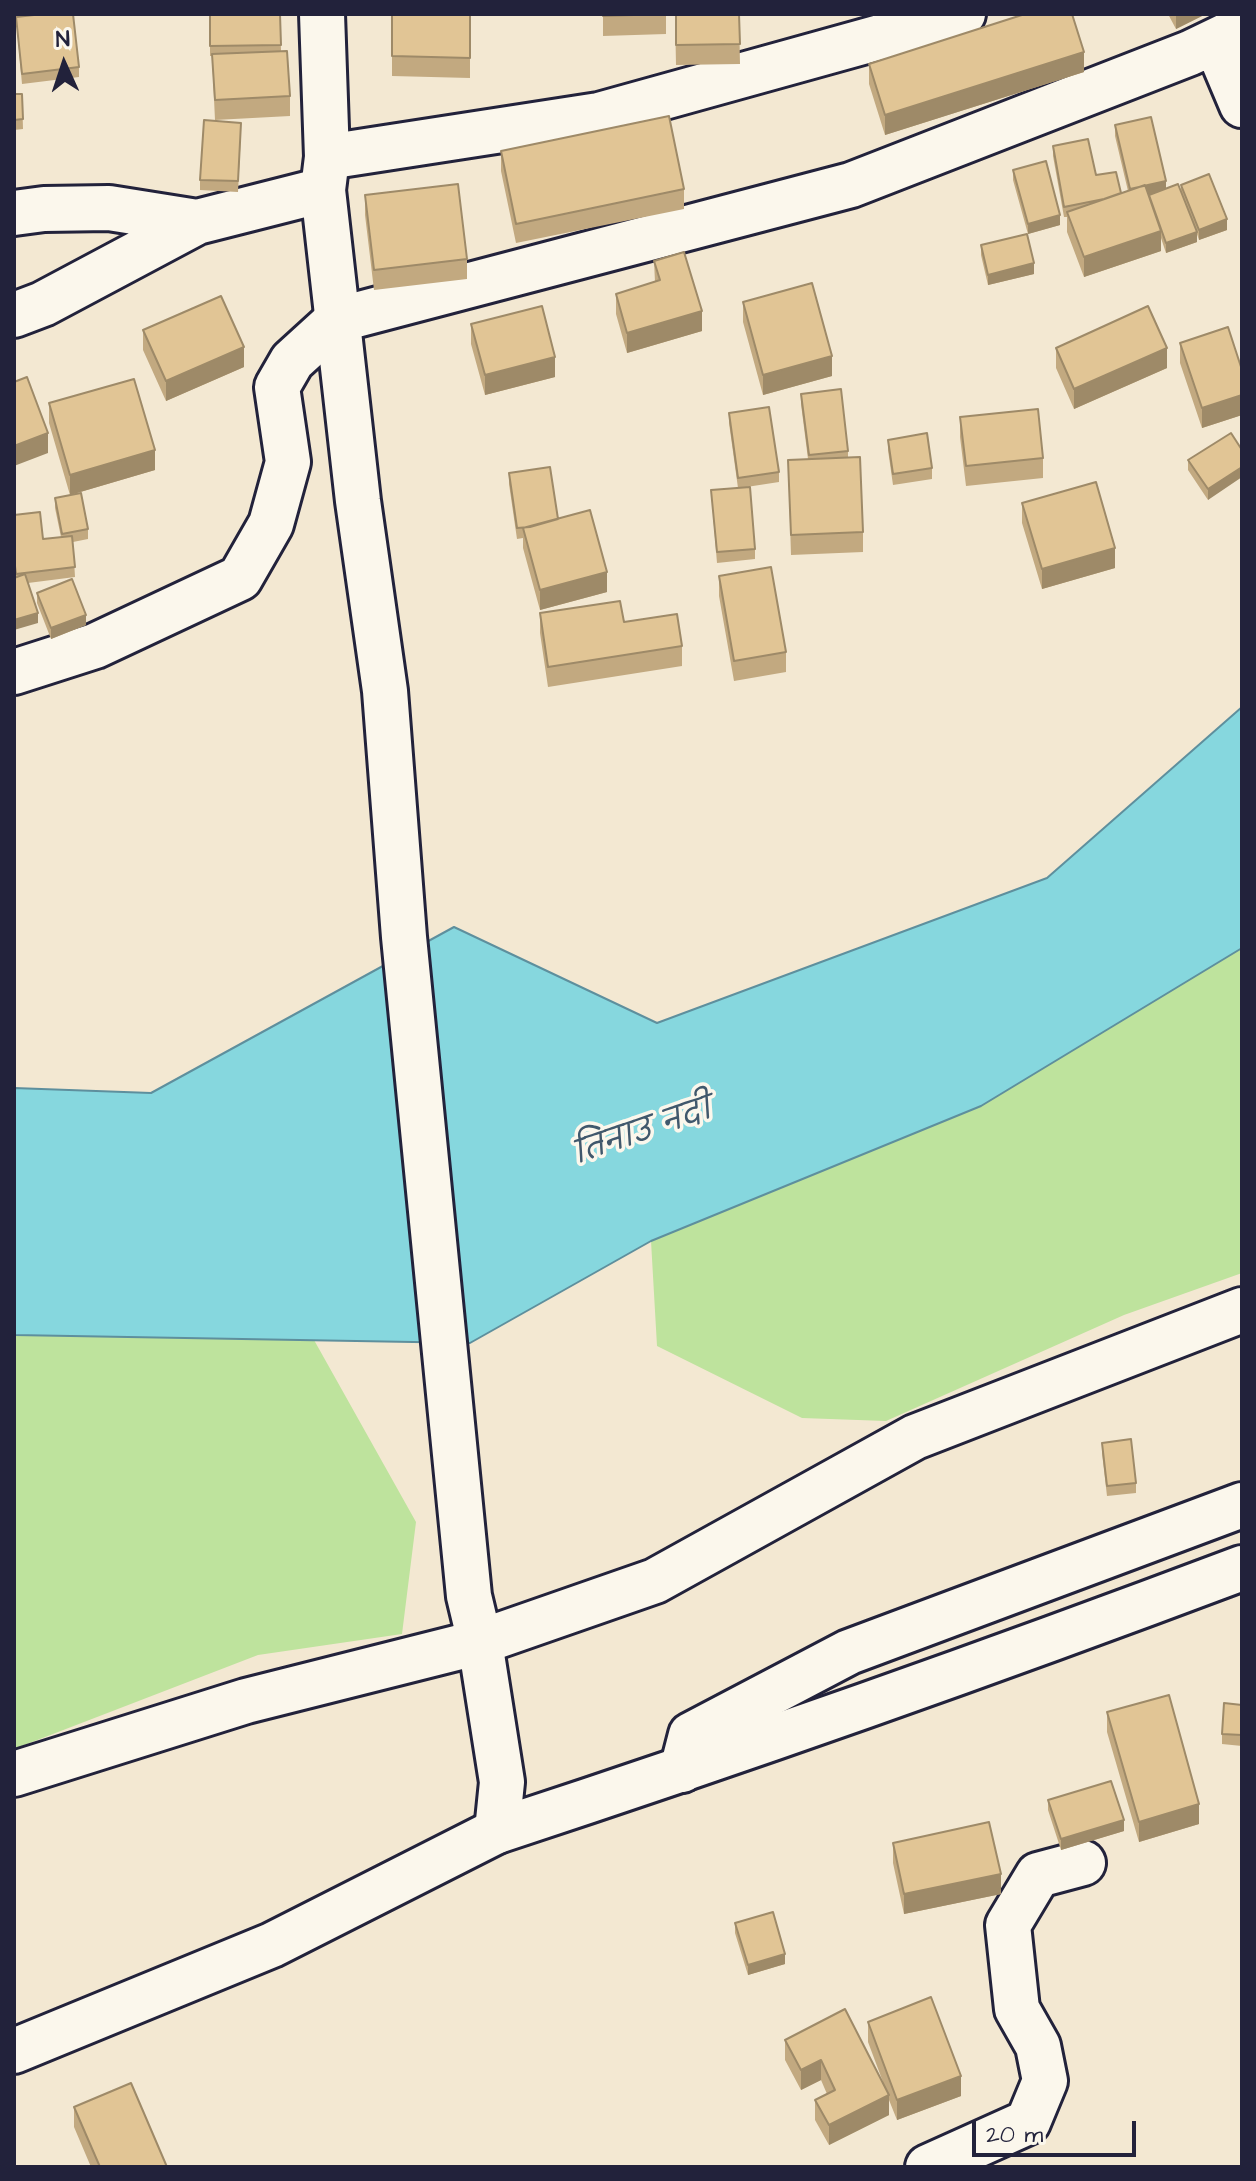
<!DOCTYPE html>
<html>
<head>
<meta charset="utf-8">
<style>
  body { margin:0 }
  #map { position:relative; width:1256px; height:2181px; overflow:hidden; background:#f3e8d2; font-family:"Architects Daughter",sans-serif }
  canvas { display:block }
  .frame { position:absolute; inset:0; border:16px solid #22223b; pointer-events:none }
  .north { position:absolute; left:24px; top:24px; width:80px; height:80px; -webkit-text-stroke:6px #fbf7ec; paint-order:stroke; rotate:357deg; font-size:22px; font-weight:700; line-height:32px; text-align:center; color:#22223b }
  .north::after { content:''; display:block; margin:auto; width:28px; height:36px; background:#22223b; clip-path:polygon(50% 0,100% 100%,50% 72%,0 100%) }
  .scale { position:absolute; left:972px; top:2121px; width:164px; height:36px; box-sizing:border-box; border:4px solid #22223b; border-top:0; padding-left:10px; font-size:24px; line-height:28px; white-space:nowrap; color:#22223b; -webkit-text-stroke:6px #fbf7ec; paint-order:stroke }
</style>
</head>
<body>
<div id="map">
<canvas width="1256" height="2181"></canvas>
<div class="frame"></div>
<div class="north">N</div>
<div class="scale">20 m</div>
</div>
<script>
const c = document.querySelector('canvas').getContext('2d');
c.lineJoin = 'round';
function fillPath(path, color) { c.fillStyle = color; c.fill(path, 'evenodd'); }
function strokePath(path, color, width, dash) { c.strokeStyle = color; c.lineWidth = width; c.lineCap = dash ? 'butt' : 'round'; c.setLineDash(dash || []); c.stroke(path); }
function label(font, color, halo, rows, align = 'center') {
  c.font = font + ' "Architects Daughter","Playpen Sans Deva",sans-serif'; c.lineWidth = 7; c.setLineDash([]); c.textBaseline = 'middle'; c.strokeStyle = halo; c.fillStyle = color; for (const [text, x, y, turn = 0] of rows) {
    c.save(); c.translate(x, y); c.rotate((+turn || 0) * Math.PI / 180); c.textAlign = isNaN(turn) ? turn : align; if (halo) c.strokeText(text, 0, 0); c.fillText(text, 0, 0); c.restore();
  }
}
fillPath(new Path2D(`
  M1242 948V1273L1124 1315 886 1421 802 1418 657 1346 651 1241 981 1106Z
  M14 1335 314 1340 416 1522 402 1634 258 1655 14 1749Z`), '#bee39d');
const water = new Path2D(`
  M1242 707V948L981 1106 651 1241 470 1343 14 1335V1088L151 1093 454 927 657 1023 1047 878Z`);
fillPath(water, '#86d7de');
strokePath(water, '#5e8f9d', 2);
const street = new Path2D(`
  M1215 41 1242 105
  M327 157 599 115 963 14
  M14 213 44 209 109 208 197 222
  M14 315 43 304 197 222 323 190
  M14 672 95 646 240 578 271 524 288 462 277 387 292 361 337 320 851 185 1190 53 1242 28
  M682 1770 691 1735 849 1652 1242 1505
  M14 1774 246 1701 480 1642 655 1581 915 1437 1242 1310
  M14 2051 272 1945 497 1831
  M928 2167 1028 2122 1045 2081 1038 2046 1017 2009 1008 1925 1038 1875 1083 1863`);
const secondary = new Path2D(`
  M322 14 327 157 323 190 358 501 385 691 404 937 469 1596 480 1642 502 1782 497 1831C747 1749 995 1661 1242 1568`);
strokePath(street, '#22223b', 50);
strokePath(secondary, '#22223b', 50);
strokePath(street, '#fbf7ec', 44);
strokePath(secondary, '#fbf7ec', 44);
fillPath(new Path2D(`
  M210 14H280L281 51 290 96V116L215 120 212 56H210Z
  M392 14H470V78L392 76Z
  M603 14H666V34L603 36Z
  M675 14H739L740 64 676 65Z
  M1168 14H1206L1176 29Z
  M16 17 79 67V77L22 84Z
  M869 64 1084 72 885 135 869 84Z
  M14 94H22L23 129 14 130Z
  M1115 125 1166 189 1181 192V185L1227 230 1199 240 1197 234V242L1166 253 1161 238V251L1084 277 1067 232V217H1064L1053 156V146L1121 193 1128 191 1115 136Z
  M241 133 238 192 200 190V180Z
  M501 151 684 189V209L516 243 501 171Z
  M1013 170 1060 225 1028 234 1013 180Z
  M365 195 467 259V279L374 290 365 215Z
  M981 245 1034 274 988 285 981 255Z
  M654 261 702 331 627 353 616 314V294L655 282Z
  M743 302 832 376 763 395 743 322Z
  M471 324 555 377 485 395 471 344Z
  M143 330 244 367 166 401 143 350Z
  M1180 343 1242 370V415L1202 428 1180 363Z
  M1056 348 1167 368 1074 409 1056 368Z
  M801 394 848 451V458L863 532V552L791 555 788 460 808 459 801 404Z
  M49 403 155 470 70 495 49 423Z
  M729 413 779 472V482L740 488 755 549V559L717 563 711 490 738 488 729 423Z
  M960 417 1043 458V478L966 486 960 437Z
  M888 440 932 468V479L893 485 888 450Z
  M1242 450 1208 500 1188 470V460Z
  M509 473 558 519 607 592 540 610 523 548V538L517 539 509 484Z
  M55 498 88 529V539L73 542 75 577 28 583 38 623 15 577 14 515 43 539 61 537 55 508Z
  M1022 503 1115 568 1042 589 1022 523Z
  M719 576 786 652V672L734 681 719 596Z
  M37 593 86 625 51 639 37 603Z
  M540 613 624 622 682 646V666L548 687 540 633Z
  M1102 1443 1136 1483V1493L1107 1496 1102 1453Z
  M1242 1705V1746L1222 1744V1734Z
  M1107 1712 1199 1824 1139 1842 1107 1732Z
  M1048 1800 1124 1831 1061 1850 1048 1810Z
  M893 1843 1001 1894 904 1914 893 1863Z
  M735 1923 785 1964 748 1975 735 1933Z
  M868 2022 961 2096 897 2120 889 2100V2115L829 2145 815 2120V2100L827 2094 821 2080 801 2090 785 2060V2040L883 2082 868 2042Z
  M74 2107 167 2167H91L74 2127Z`), '#c2a980');
fillPath(new Path2D(`
  M1176 14H1206L1176 29Z
  M1084 52V72L885 135V115Z
  M1166 181V191L1130 199V189Z
  M1060 215V225L1028 234V224Z
  M1227 219V230L1199 240V230Z
  M1161 231V251L1084 277V257Z
  M1197 232V242L1166 253V243Z
  M1034 263V274L988 285V275Z
  M702 311V331L627 353V333Z
  M244 347V367L166 401V381Z
  M1167 348V368L1074 409V389Z
  M832 356V376L763 395V375Z
  M555 357V377L485 395V375Z
  M1242 395V415L1202 428V408Z
  M48 433V453L14 466V446Z
  M155 450V470L70 495V475Z
  M1242 467V477L1208 500V489Z
  M1115 548V568L1042 589V569Z
  M607 572V592L540 610V590Z
  M38 613V623L14 630V620Z
  M86 615V625L51 639V628Z
  M1199 1804V1824L1139 1842V1822Z
  M1124 1820V1831L1061 1850V1839Z
  M1001 1874V1894L904 1914V1894Z
  M785 1954V1964L748 1975V1965Z
  M821 2060V2080L801 2090V2070Z
  M961 2076V2096L897 2120V2100Z
  M889 2095V2115L829 2145V2125Z`), '#9e8a68');
const building = new Path2D(`
  M43 14H73L79 67 22 74 16 17Z
  M210 14H280L281 45 210 46Z
  M392 14H470V58L392 56Z
  M603 14H665L603 16Z
  M676 14H739L740 44 676 45Z
  M1025 14H1072L1084 52 885 115 869 64Z
  M287 51 290 96 215 100 212 54Z
  M14 94H22L23 119 14 120Z
  M669 116 684 189 516 224 501 151Z
  M1151 117 1166 181 1130 189 1115 125Z
  M204 120 241 123 238 181 200 180Z
  M1088 139 1096 175 1116 172 1121 193 1104 199 1064 207 1053 146Z
  M1046 161 1060 215 1028 224 1013 170Z
  M1209 174 1227 219 1199 230 1181 185Z
  M458 184 467 259 374 270 365 195Z
  M1178 184 1197 232 1166 243 1149 195Z
  M1145 185 1161 231 1084 257 1067 212Z
  M1027 234 1034 263 988 275 981 245Z
  M684 252 702 311 627 333 616 294 660 280 654 261Z
  M812 283 832 356 763 375 743 302Z
  M221 296 244 347 166 381 143 330Z
  M542 306 555 357 485 375 471 324Z
  M1148 306 1167 348 1074 389 1056 348Z
  M1228 327 1242 370V395L1202 408 1180 343Z
  M27 377 48 433 14 446V382Z
  M134 379 155 450 70 475 49 403Z
  M841 389 848 451 809 455 801 394Z
  M769 407 779 472 738 478 729 413Z
  M1038 409 1043 458 966 466 960 417Z
  M927 433 932 468 893 474 888 440Z
  M1231 433 1242 450V467L1208 489 1188 460Z
  M860 457 863 532 791 535 788 460Z
  M550 467 558 519 530 527 517 528 509 473Z
  M1096 482 1115 548 1042 569 1022 503Z
  M750 487 755 549 717 552 711 490Z
  M81 493 88 529 62 534 55 498Z
  M590 510 607 572 540 590 523 528Z
  M40 512 43 539 72 536 75 567 16 574 14 558V515Z
  M771 567 786 652 734 661 719 576Z
  M25 574 38 613 14 620V578Z
  M72 579 86 615 51 628 37 593Z
  M620 601 624 622 677 614 682 646 548 667 540 613Z
  M1131 1439 1136 1483 1107 1486 1102 1443Z
  M1169 1695 1199 1804 1139 1822 1107 1712Z
  M1224 1703 1242 1705V1735L1222 1734Z
  M1111 1781 1124 1820 1061 1839 1048 1800Z
  M989 1822 1001 1874 904 1894 893 1843Z
  M773 1912 785 1954 748 1965 735 1923Z
  M931 1997 961 2076 897 2100 868 2022Z
  M845 2009 889 2095 829 2125 815 2100 835 2090 821 2060 801 2070 785 2040Z
  M131 2083 167 2167H100L74 2107Z`);
fillPath(building, '#e1c595');
strokePath(building, '#9e8a68', 2);
label('italic 30px', '#40586c', '#fbf7ec', [
  ["तिनाउ नदी",643,1134,-19]
]);
</script>
</body>
</html>
